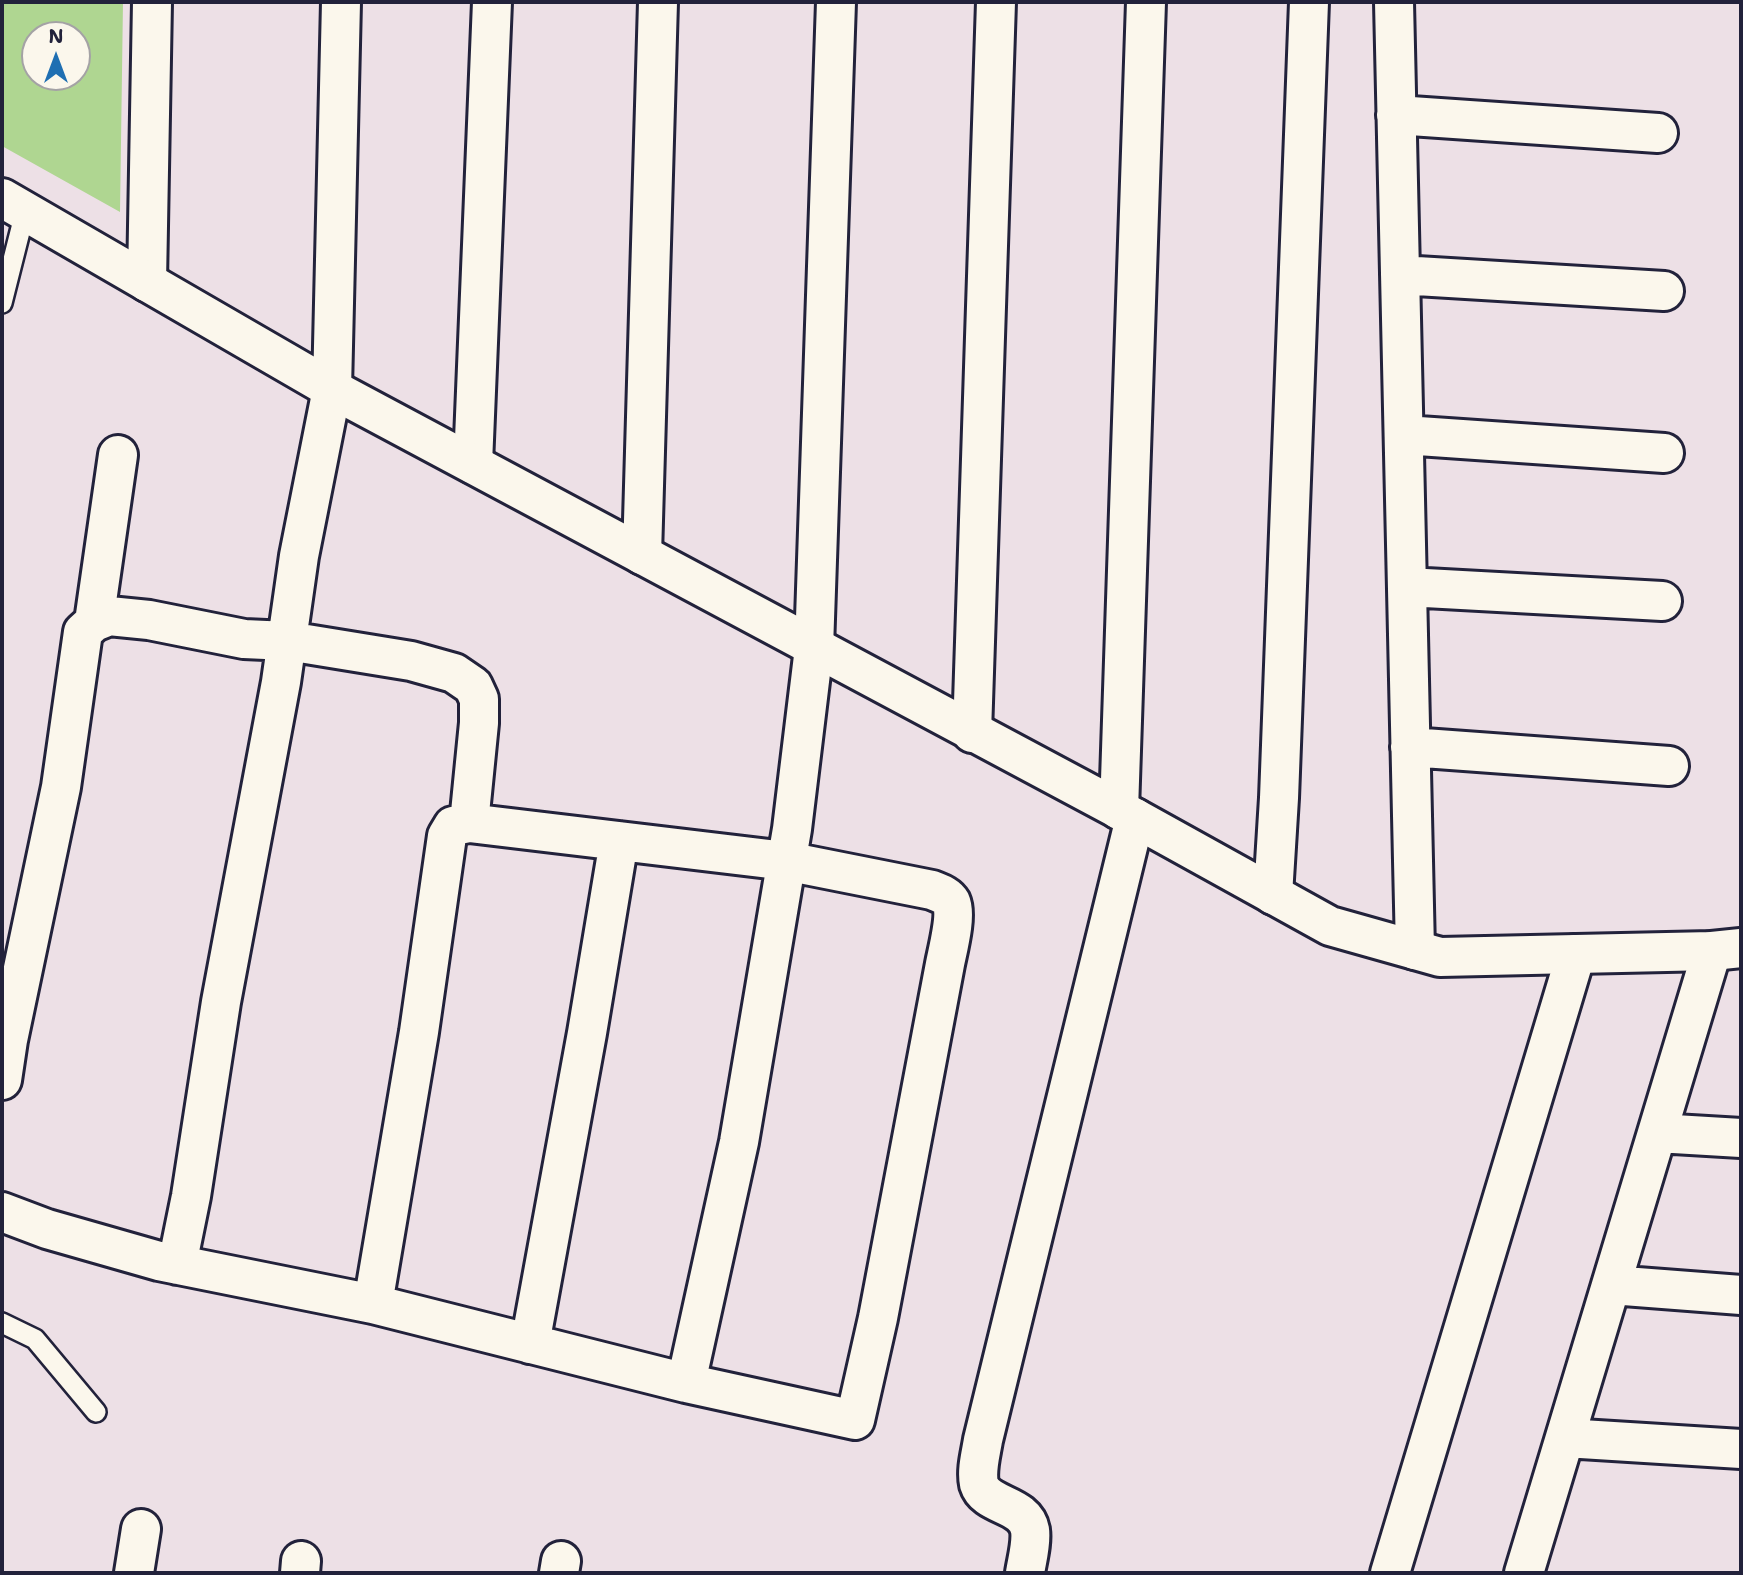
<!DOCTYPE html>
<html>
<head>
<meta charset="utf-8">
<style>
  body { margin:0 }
  #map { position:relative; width:1743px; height:1575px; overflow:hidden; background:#ede0e6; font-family:"Shantell Sans",sans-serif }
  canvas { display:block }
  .frame { position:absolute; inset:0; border:4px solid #22223b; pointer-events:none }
  .north { position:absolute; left:21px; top:21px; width:70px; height:70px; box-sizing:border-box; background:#fbf7ec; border:2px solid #a4a2a5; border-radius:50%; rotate:0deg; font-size:19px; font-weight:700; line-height:28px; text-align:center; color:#22223b }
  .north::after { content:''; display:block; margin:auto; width:24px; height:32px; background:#1f6fb2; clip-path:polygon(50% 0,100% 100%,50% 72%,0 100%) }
</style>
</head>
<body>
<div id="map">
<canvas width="1743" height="1575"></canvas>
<div class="frame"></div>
<div class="north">N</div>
</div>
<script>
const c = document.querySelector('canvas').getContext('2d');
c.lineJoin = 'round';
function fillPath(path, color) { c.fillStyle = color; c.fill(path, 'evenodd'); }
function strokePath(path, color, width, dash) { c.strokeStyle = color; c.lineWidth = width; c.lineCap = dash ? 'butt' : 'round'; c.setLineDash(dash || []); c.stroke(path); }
fillPath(new Path2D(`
  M2 2H123L120 212 2 146ZM35 35H77V77H35Z`), '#afd691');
const lane = new Path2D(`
  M2 303 25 212
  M2 1323 35 1339 96 1412`);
const street = new Path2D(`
  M1394 2 1415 950
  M1396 115 1658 133
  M1400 275 1664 291
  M147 282 152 2
  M1404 435 1664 453
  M473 464 492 2
  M642 555 658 2
  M1407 587 1662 601
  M94 622 118 455
  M972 733 996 2
  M1410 747 1669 766
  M1119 810 1146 2
  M1273 895 1279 798 1309 2
  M2 1080 8 1040 61 787 83 632 94 622 109 616 149 620 244 639 288 641 411 661 454 673 473 686 479 699V723L469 823
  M1657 1133 1741 1138
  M2 1212 47 1229 159 1261 373 1304 686 1383 855 1420 878 1318 945 964C948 949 957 915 951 902 947 895 939 893 932 890L786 861 469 823 453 826 447 836 419 1032 373 1304
  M177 1265 191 1196 221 1002 281 682 299 556 332 389 341 2
  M1611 1285 1741 1295
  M530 1344 587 1033 619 841
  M686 1383 739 1142 792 829 814 648 836 2
  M1565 1438 1741 1449
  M134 1573 141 1529
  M300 1573 301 1561
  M559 1573 561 1561
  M1025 1573C1027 1560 1032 1543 1030 1530 1025 1503 986 1507 979 1484 976 1470 981 1453 983 1440L1135 818
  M1390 1573 1576 954
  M1524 1573 1712 951`);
const secondary = new Path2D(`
  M2 198 332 389 1135 818 1330 926 1440 957 1712 951 1741 948`);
strokePath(lane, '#22223b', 24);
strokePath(street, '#22223b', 44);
strokePath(secondary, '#22223b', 44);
strokePath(lane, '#fbf7ec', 19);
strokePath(street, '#fbf7ec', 38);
strokePath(secondary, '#fbf7ec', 38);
</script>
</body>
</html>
